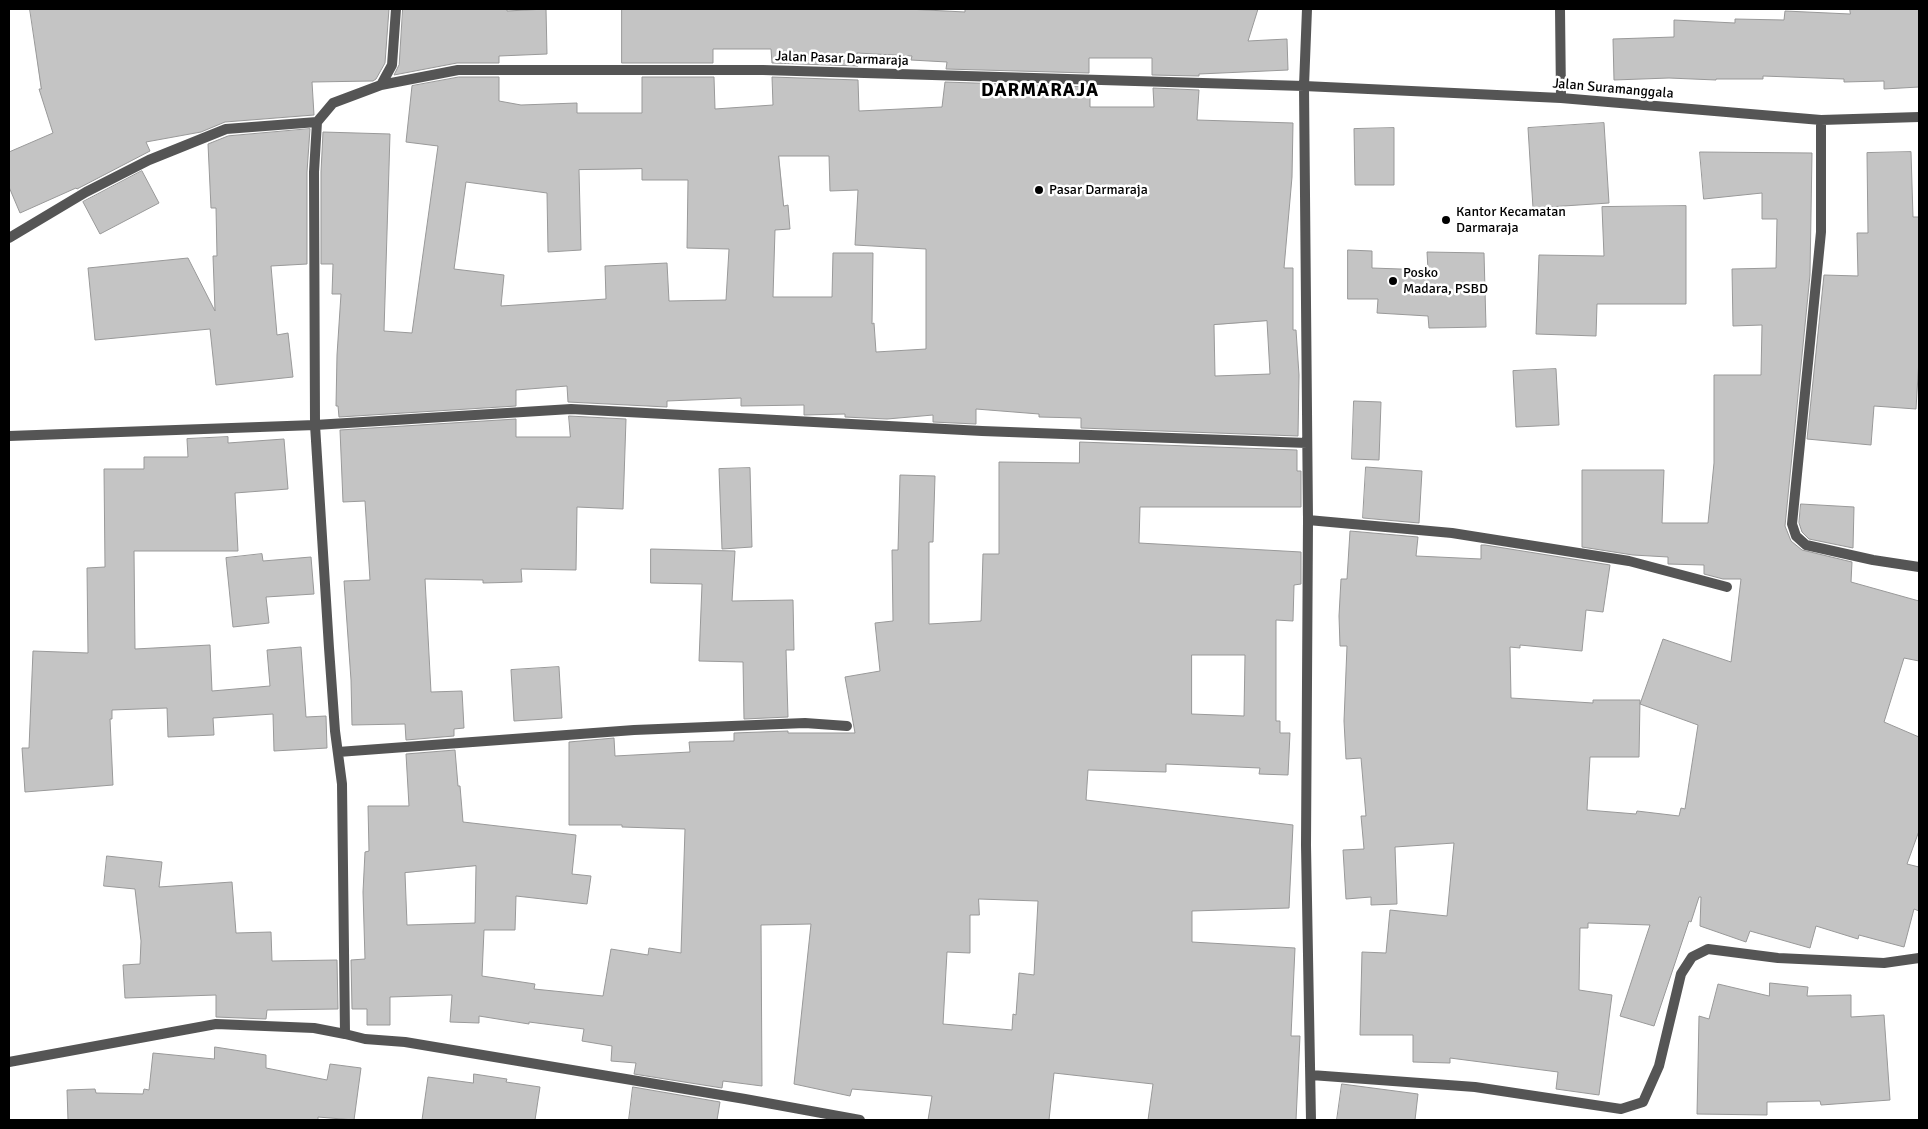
<!DOCTYPE html>
<html>
<head>
<meta charset="utf-8">
<style>
  body { margin:0 }
  #map { position:relative; width:1928px; height:1129px; overflow:hidden; background:#fff; font-family:Signika,sans-serif }
  canvas { display:block }
  .frame { position:absolute; inset:0; border:10px solid #000; pointer-events:none }
</style>
</head>
<body>
<div id="map">
<canvas width="1928" height="1129"></canvas>
<div class="frame"></div>
</div>
<script>
const c = document.querySelector('canvas').getContext('2d');
c.lineJoin = 'round';
function fillPath(path, color) { c.fillStyle = color; c.fill(path, 'evenodd'); }
function strokePath(path, color, width, dash) { c.strokeStyle = color; c.lineWidth = width; c.lineCap = dash ? 'butt' : 'round'; c.setLineDash(dash || []); c.stroke(path); }
function label(font, color, halo, rows, align = 'center') {
  c.font = font + ' Signika,sans-serif'; c.lineWidth = 5; c.setLineDash([]); c.textBaseline = 'middle'; c.strokeStyle = halo; c.fillStyle = color; for (const [text, x, y, turn = 0] of rows) {
    c.save(); c.translate(x, y); c.rotate((+turn || 0) * Math.PI / 180); c.textAlign = isNaN(turn) ? turn : align; if (halo) c.strokeText(text, 0, 0); c.fillText(text, 0, 0); c.restore();
  }
}
const building = new Path2D(`
  M30 9H389L385 63 376 79 373 81 312 82 314 115 225 122 201 132 146 142 150 151 77 189 76 188 20 213 9 187V152L53 133 39 89H41Z
  M403 9H507V11L546 9 547 54 499 56V63H457L394 75 399 65Z
  M622 9H907L965 12V9H1258L1248 41 1287 39 1288 70 1199 74V76L1152 75V58H1089V73L946 69 947 62 911 60 912 56 857 53 858 66 772 63 771 49H713V63H622Z
  M1850 9H1919V87L1884 89V81L1844 82V79L1763 76V79H1716V80L1669 78 1614 80 1613 39 1674 37V20L1735 23V19L1784 20 1785 11 1850 14Z
  M459 77H499V101L521 105 577 103V113H642V77H714L715 109 773 105 772 77 858 80 859 111 942 107 945 82 1090 87V107H1154L1153 88 1199 90 1197 120 1293 123 1292 177 1284 268H1293V330H1296L1299 375 1298 436 1081 428V418L1039 417V414L976 409V424L933 422V415L887 419 845 417V414L804 415V405L741 406V398L667 401V407L568 402 567 386 516 390V406L339 417 338 406H336L337 355 341 294H332L333 264H321V172L323 132 390 134 384 331 412 333 438 146 406 142 412 86ZM779 156H829L830 191 858 190 855 245 926 249V349L876 352 874 323 872 324 873 253H833L832 297H773L775 230 790 229 788 205 784 206ZM642 169V180H688L687 248 729 249 726 300 669 301 667 263 605 266 606 299 501 306 504 275 454 269 466 182 547 193 548 252 581 250 579 170ZM1267 321 1270 374 1215 376 1214 325Z
  M1604 123 1609 203 1533 208 1528 128Z
  M1394 128V185H1355L1354 129Z
  M310 129 307 172V264L271 266 277 335 288 333 293 377 216 385 210 329 95 340 88 268 188 258 215 311 213 256H217L216 208H211L208 144 228 136Z
  M1700 152 1812 153 1810 275 1785 526 1791 541 1802 550 1852 562 1851 582 1919 601V661L1904 658 1884 722 1919 737V831L1907 864 1919 867V911L1914 909 1904 947 1859 935 1858 939 1816 926 1810 948 1750 931 1746 942 1700 926 1701 897H1699L1691 922 1689 921 1654 1026 1620 1016 1650 925 1588 923V928H1580L1579 990 1612 995 1599 1095 1556 1089 1558 1072 1450 1058V1063L1413 1062V1035H1360L1362 952 1386 953 1390 910 1447 916 1454 843 1395 847 1397 904 1371 905V897L1346 899 1343 850 1364 849 1361 816H1366L1361 758 1346 759 1344 721 1347 646H1340L1339 616 1341 579H1347L1350 531 1418 537 1416 556 1481 559V545H1485L1610 565 1603 612 1586 610 1582 651 1520 645V648L1510 647 1511 698 1593 703V700H1640L1639 757H1590L1587 810 1636 814 1637 811 1679 816 1681 808 1685 809 1698 725 1640 704 1663 639 1731 662 1741 579H1723L1704 574V565L1668 564V557L1633 555 1582 547V470H1664L1662 523H1708L1714 463V375H1761L1762 325 1733 326 1732 269 1776 268 1777 219H1762V193L1704 199Z
  M1911 152 1913 217H1919V359L1916 409 1874 406 1871 445 1807 439 1824 275 1858 276 1857 233H1868L1867 153Z
  M142 171 159 203 100 234 83 202Z
  M1686 206V304H1597L1596 336 1536 334 1539 255 1604 256 1602 207Z
  M1348 250 1372 251V268L1428 270 1427 252 1484 253 1486 327 1429 328 1428 316 1377 313 1378 299H1348Z
  M1556 369 1559 425 1516 427 1513 371Z
  M1354 401 1381 402 1379 460 1352 459Z
  M569 416 626 419 623 509 577 507 576 570 521 569 522 582 483 583V580L425 579 431 692 462 691 464 728 454 729V736L406 740 405 724 352 725 351 680 344 581 370 580 365 501 343 502 340 430 516 419V437H570Z
  M228 437V443L284 439 288 489 235 493 238 551H134L135 649 210 645 212 691 270 686 267 650 301 647 306 717 326 716 327 748 274 751 273 714 213 718 214 735 168 737 167 708 112 710V719H110L113 785 25 792 22 748H29L33 651 88 653 87 568 105 567 104 469H144V457H188L187 439Z
  M1080 442 1297 450V471H1301V507H1140L1139 543 1301 552V584L1294 585 1293 621 1276 620V721H1280V733H1290L1288 775 1259 774 1260 768 1166 764V772L1088 770 1086 800 1293 825 1289 908 1192 911V942L1295 948 1291 1036H1300L1296 1120H1148L1153 1084 1054 1073 1049 1120H928L932 1096 852 1089 850 1096 794 1084 811 924 761 925 762 1086 723 1081 722 1088 634 1074 636 1063 611 1061 612 1046 582 1041 584 1029 529 1022V1024L479 1016V1023L450 1022 452 995 390 997V1025H367V1009H352L351 960 365 959 363 892 365 852 369 851 368 806H409L406 754 455 750 458 786H460L463 822 576 835 572 874 591 876 587 904 516 896 515 930H484L482 976 535 984 534 989 603 996 611 949 648 955 649 948 681 953 685 829 622 827V825H569V742L614 738 615 756 690 752 689 742 734 741V733L788 731V733H855L845 677 880 671 875 623 893 621 892 550H898L900 475 935 476 933 542H929V624L981 621 983 554H999V462L1079 463ZM1192 655H1245L1244 716 1192 714ZM476 866 475 923 407 925 405 873ZM979 899 1038 901 1034 975 1019 973 1016 1015 1013 1014 1012 1030 943 1024 947 952 970 953V915H979Z
  M1366 467 1422 471 1419 523 1363 518Z
  M750 468 752 547 722 549 719 469Z
  M1801 504 1854 507 1853 548 1809 539 1802 532 1799 523Z
  M651 549 735 551 732 601 793 600 794 650H786L788 717 744 719 743 662 699 661 702 584 651 583Z
  M262 554 263 561 311 557 314 594 266 597 269 623 233 627 226 558Z
  M559 667 562 718 514 721 511 670Z
  M107 856 162 862 159 887 232 882 236 933 271 932 272 961 337 960 338 1009 267 1010 266 1019 216 1017V995L125 998 123 965 140 964 141 941 135 889 104 886Z
  M1770 983 1808 987 1807 996 1851 995V1017L1884 1015 1890 1100 1821 1105 1820 1101 1767 1102V1115L1697 1114 1699 1016 1709 1019 1718 984 1769 996Z
  M215 1047 266 1055V1068L327 1080 330 1064 361 1068 354 1120 318 1117V1120H68L67 1090 95 1089 96 1093 143 1094 144 1089 149 1090 153 1053 214 1059Z
  M474 1074 507 1079 506 1082 540 1087 535 1120H422L428 1077 473 1083Z
  M1342 1084 1418 1094 1415 1120H1337Z
  M633 1087 720 1102 717 1120H629Z`);
fillPath(building, '#c4c4c4');
strokePath(building, '#999', 1);
strokePath(new Path2D(`
  M1307 9 1304 86 1308 520 1306 845 1311 1120
  M1560 9 1561 98
  M381 85 458 70H763L1304 86 1561 98 1821 120 1919 117
  M1821 120V232L1792 524 1796 536 1806 545 1873 560 1919 567
  M9 238 86 192 149 160 226 129 317 122
  M9 436 315 425 571 409 982 431 1307 443
  M1308 520 1452 533 1629 561 1727 587
  M338 752 634 730 805 723 847 726
  M345 1034 365 1039 405 1042 745 1099 860 1120
  M9 1062 216 1024 314 1028 345 1034 342 784 335 731 329 648 315 425 314 172 317 122 333 103 381 85 392 65 396 9
  M1311 1075 1475 1087 1621 1109 1643 1102 1659 1066 1681 974 1692 957 1708 949 1778 958 1884 963 1919 958`), '#555', 10);
for (const [x, y, r, color] of [
  [1039,190,5,"#000"],
  [1446,220,5,"#000"],
  [1393,281,5,"#000"]
]) { const dot = new Path2D(); dot.arc(x, y, r, 0, 2 * Math.PI); c.fillStyle = color; c.fill(dot); strokePath(dot, '#fff', 2); }
label('14px', '#000', '#fff', [
  ["Jalan Pasar Darmaraja",842,59,2],
  ["Jalan Suramanggala",1613,89,5]
]);
label('14px', '#000', '#fff', [
  ["Pasar Darmaraja",1049,190],
  ["Kantor Kecamatan",1456,212],
  ["Darmaraja",1456,228],
  ["Posko",1403,273],
  ["Madara, PSBD",1403,289]
], 'left');
c.letterSpacing = '1px';
label('bold 19px', '#000', '#fff', [
  ["DARMARAJA",1040,91]
]);
c.letterSpacing = '0px';
</script>
</body>
</html>
